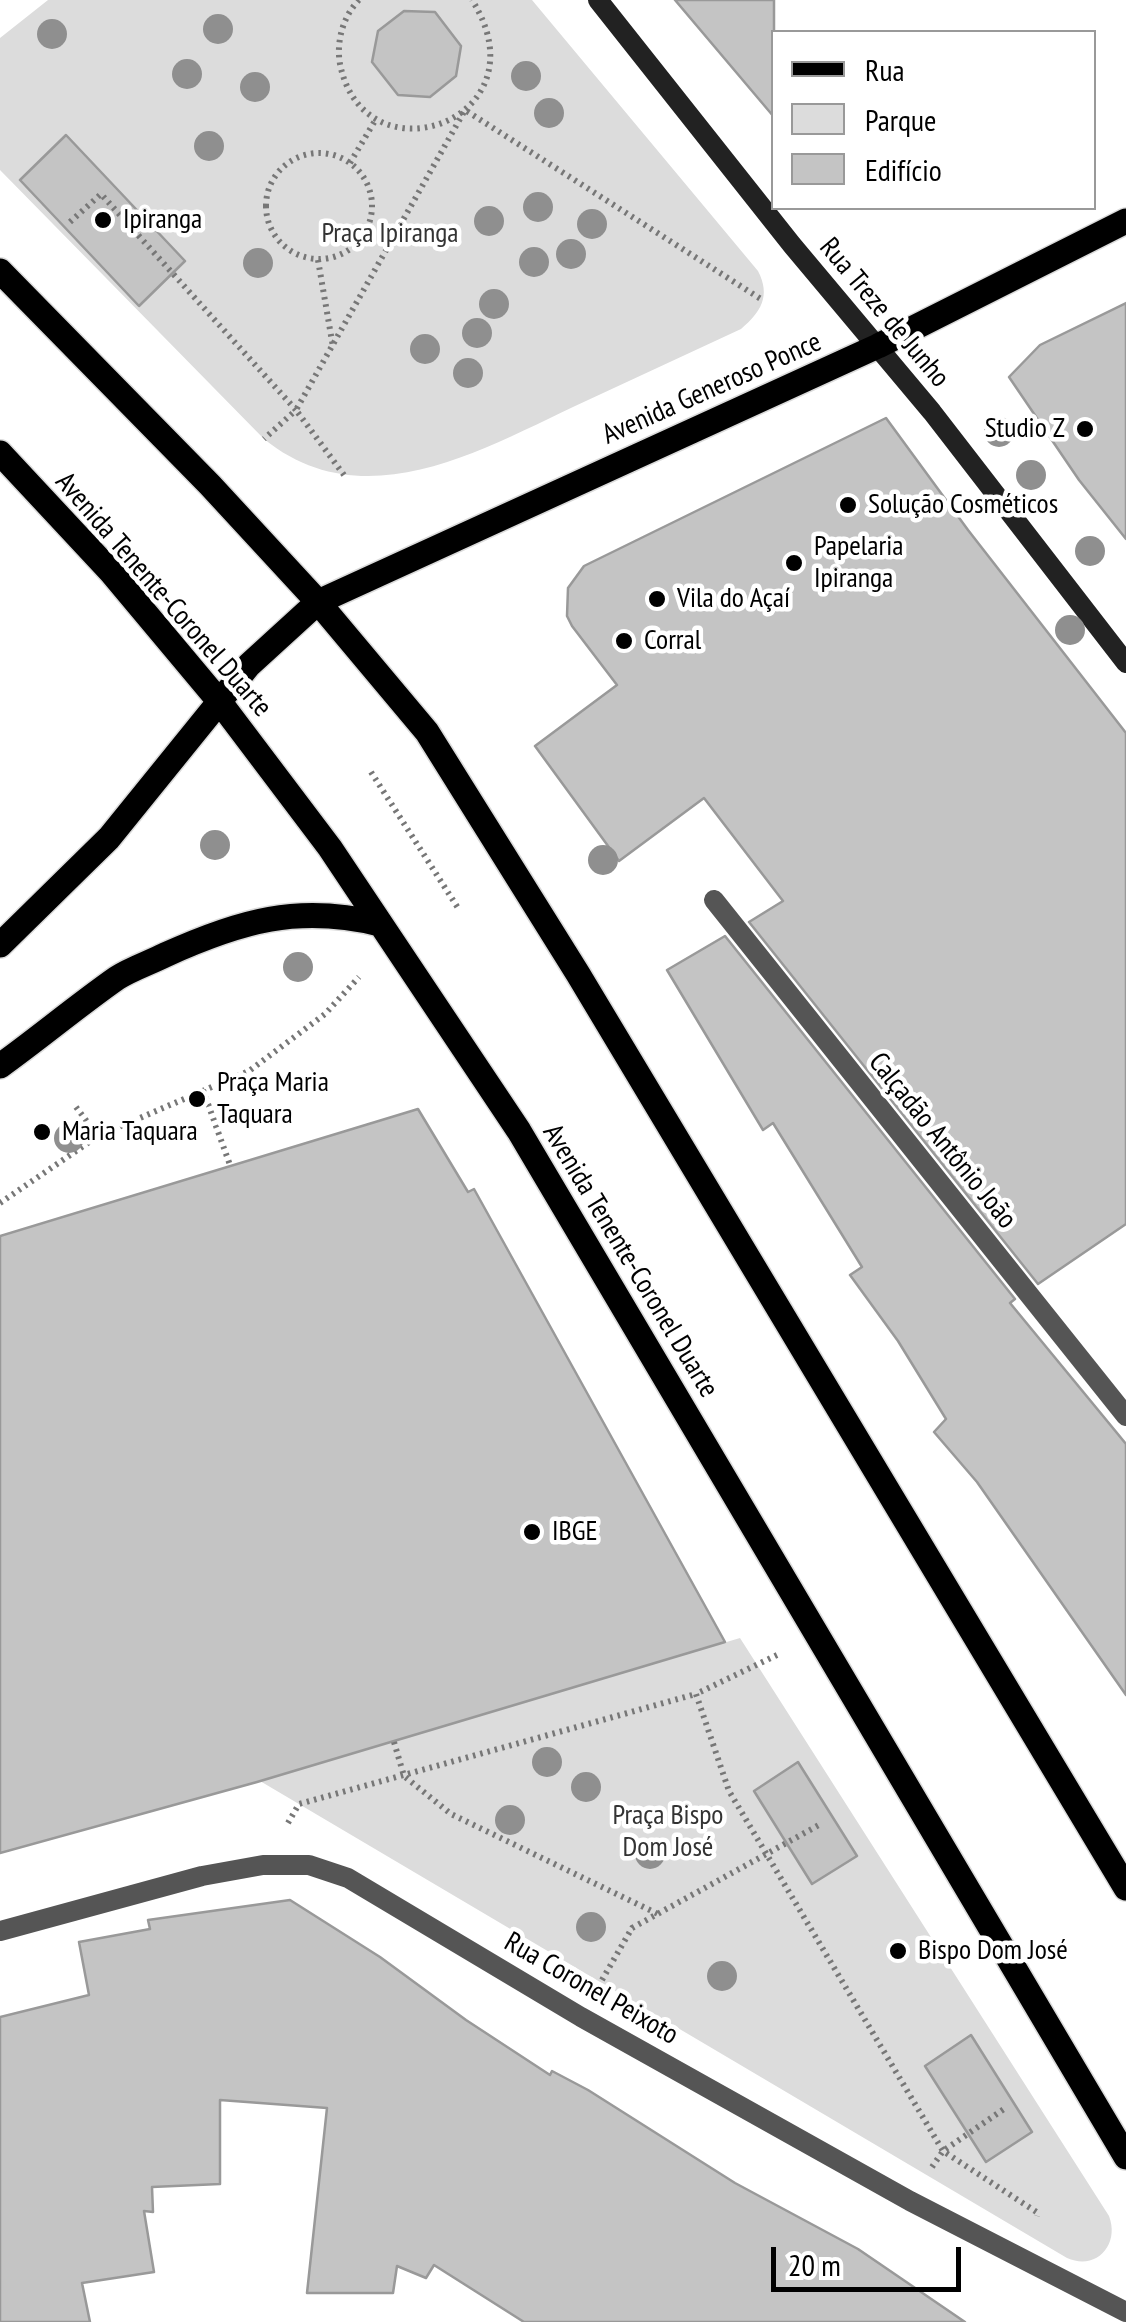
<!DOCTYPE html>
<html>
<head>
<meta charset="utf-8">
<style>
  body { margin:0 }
  #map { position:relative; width:1126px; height:2322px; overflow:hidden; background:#fff; font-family:"PT Sans Narrow",sans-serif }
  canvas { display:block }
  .legend { position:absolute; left:771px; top:30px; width:325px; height:180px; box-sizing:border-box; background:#fff; border:2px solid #999; margin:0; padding:12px 18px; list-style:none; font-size:30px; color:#000 }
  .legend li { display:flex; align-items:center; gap:20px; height:50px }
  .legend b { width:50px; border:2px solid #999 }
  .scale { position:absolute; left:771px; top:2247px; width:190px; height:45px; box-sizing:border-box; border:5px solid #000; border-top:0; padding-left:12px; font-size:30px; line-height:35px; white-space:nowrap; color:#000; -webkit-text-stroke:8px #fff; paint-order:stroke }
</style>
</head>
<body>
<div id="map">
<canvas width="1126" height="2322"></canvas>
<ul class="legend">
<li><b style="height:12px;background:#000"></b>Rua</li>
<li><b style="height:28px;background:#dcdcdc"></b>Parque</li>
<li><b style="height:28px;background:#c4c4c4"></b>Edifício</li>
</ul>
<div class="scale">20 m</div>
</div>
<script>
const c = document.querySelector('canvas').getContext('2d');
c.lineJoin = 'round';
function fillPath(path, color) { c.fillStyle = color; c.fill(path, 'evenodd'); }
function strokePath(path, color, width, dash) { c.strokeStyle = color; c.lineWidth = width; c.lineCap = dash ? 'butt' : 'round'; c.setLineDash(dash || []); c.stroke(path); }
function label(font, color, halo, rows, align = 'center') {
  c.font = font + ' "PT Sans Narrow",sans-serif'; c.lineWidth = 9; c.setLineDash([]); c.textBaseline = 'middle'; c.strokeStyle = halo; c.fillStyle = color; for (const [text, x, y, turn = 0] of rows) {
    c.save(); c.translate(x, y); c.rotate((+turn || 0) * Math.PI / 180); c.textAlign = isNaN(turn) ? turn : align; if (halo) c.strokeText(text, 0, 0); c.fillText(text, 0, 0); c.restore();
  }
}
fillPath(new Path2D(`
  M48 0H532L758 271C771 296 761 312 741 329 685 355 629 381 573 407 476 453 362 518 264 439L0 170V38Z
  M740 1638 1109 2216C1120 2245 1096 2271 1067 2258L260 1781Z`), '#dcdcdc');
const building = new Path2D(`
  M675 0H774V117Z
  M404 11 435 12 461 46 456 76 430 97 398 95 372 62 378 31Z
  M66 135 185 261 139 306 20 180Z
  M1126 303V539L1079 480 1009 377 1040 345Z
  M886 418 968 530 1126 733V1224L1038 1284 749 922 783 901 704 798 619 861 535 746 617 685 572 626 567 616 568 588 584 566Z
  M725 936 1015 1299 1010 1303 1126 1444V1695L977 1482 934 1432 946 1419 898 1341 850 1275 862 1267 773 1123 763 1130 667 970Z
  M418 1109 468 1192 474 1189 725 1642 257 1782 0 1853V1236Z
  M798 1762 857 1856 812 1884 754 1791Z
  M290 1900 380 1957 466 2020 550 2075 552 2071 588 2090 735 2183 858 2249 965 2322H524L434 2265 426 2278 397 2266 393 2293H307L327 2108 220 2100V2184L152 2187 153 2212 144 2211 154 2272 82 2283 90 2322H0V2017L89 1995 79 1942 150 1929 148 1920Z
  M971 2035 1032 2132 986 2162 925 2066Z`);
fillPath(building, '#c4c4c4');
strokePath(building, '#999', 2.5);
const primary = new Path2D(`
  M0 271 210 485 318 602 427 732 578 974 1126 1888
  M0 453 111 572 219 701 330 848 519 1131 1126 2157
  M0 945 109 838 249 665 318 602 878 346 1126 221
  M0 1066C39 1038 77 1006 117 978 131 969 149 963 165 955 240 921 298 904 380 924`);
strokePath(primary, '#dbdbdb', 28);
strokePath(new Path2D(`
  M359 0C343 16 336 42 340 64 364 185 548 120 472 0
  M266 206a53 53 0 1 1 106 0a53 53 0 1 1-106 0Z
  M350 163 376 119
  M70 222 101 194 296 410 264 439
  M318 260 333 347
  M344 475 296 410 465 110 764 301
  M371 772 458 908
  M203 1090 230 1165
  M76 1107 98 1136
  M0 1203 98 1136 249 1071 325 1014 359 977
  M777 1655 696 1694 729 1791 943 2151 1038 2213 1037 2216
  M394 1742 404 1776 451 1814 658 1914
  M288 1823 299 1804 696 1694
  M602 1980 632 1928 819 1825
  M932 2167 943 2151 1004 2109`), '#777', 6, [2.5, 5]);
strokePath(new Path2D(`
  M714 900 1126 1416
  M0 1931 202 1876 263 1865H309L348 1878 581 2017 910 2201 1126 2312`), '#555', 20);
strokePath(new Path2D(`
  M598 0 792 245 932 412 1126 663`), '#222', 20);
strokePath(primary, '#000', 25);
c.fillStyle = '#8f8f8f';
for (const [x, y] of [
  [218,29],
  [52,34],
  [187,74],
  [526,76],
  [255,87],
  [549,113],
  [209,146],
  [538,207],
  [489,221],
  [592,224],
  [571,254],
  [534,262],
  [258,263],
  [494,304],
  [477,333],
  [425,349],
  [468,373],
  [999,432],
  [1031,475],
  [1090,551],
  [1070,630],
  [215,845],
  [603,860],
  [298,967],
  [69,1138],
  [547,1762],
  [586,1787],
  [510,1820],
  [650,1854],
  [591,1927],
  [722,1976]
]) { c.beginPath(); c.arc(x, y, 15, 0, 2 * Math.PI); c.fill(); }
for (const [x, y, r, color] of [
  [103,220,10,"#000"],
  [1085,429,10,"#000"],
  [848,505,10,"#000"],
  [794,563,10,"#000"],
  [657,599,10,"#000"],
  [624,641,10,"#000"],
  [197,1099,10,"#000"],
  [42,1132,10,"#000"],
  [532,1532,10,"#000"],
  [898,1951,10,"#000"]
]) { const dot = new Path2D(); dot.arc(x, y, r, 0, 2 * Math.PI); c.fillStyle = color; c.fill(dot); strokePath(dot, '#fff', 4); }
label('28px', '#000', '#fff', [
  ["Ipiranga",123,220],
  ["Studio Z",1065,429,"right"],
  ["Solução Cosméticos",868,505],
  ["Papelaria",814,547],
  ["Ipiranga",814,579],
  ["Vila do Açaí",677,599],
  ["Corral",644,641],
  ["Praça Maria",217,1083],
  ["Taquara",217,1115],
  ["Maria Taquara",62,1132],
  ["IBGE",552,1532],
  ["Bispo Dom José",918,1951]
], 'left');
label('28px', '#333', '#fff', [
  ["Praça Ipiranga",390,234],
  ["Praça Bispo",668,1816],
  ["Dom José",668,1848]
]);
label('28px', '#000', '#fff', [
  ["Rua Treze de Junho",884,313,50],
  ["Avenida Generoso Ponce",712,389,-24],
  ["Avenida Tenente-Coronel Duarte",163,595,49],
  ["Calçadão Antônio João",942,1141,51],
  ["Avenida Tenente-Coronel Duarte",630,1261,59],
  ["Rua Coronel Peixoto",591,1989,30]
]);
</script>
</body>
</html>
